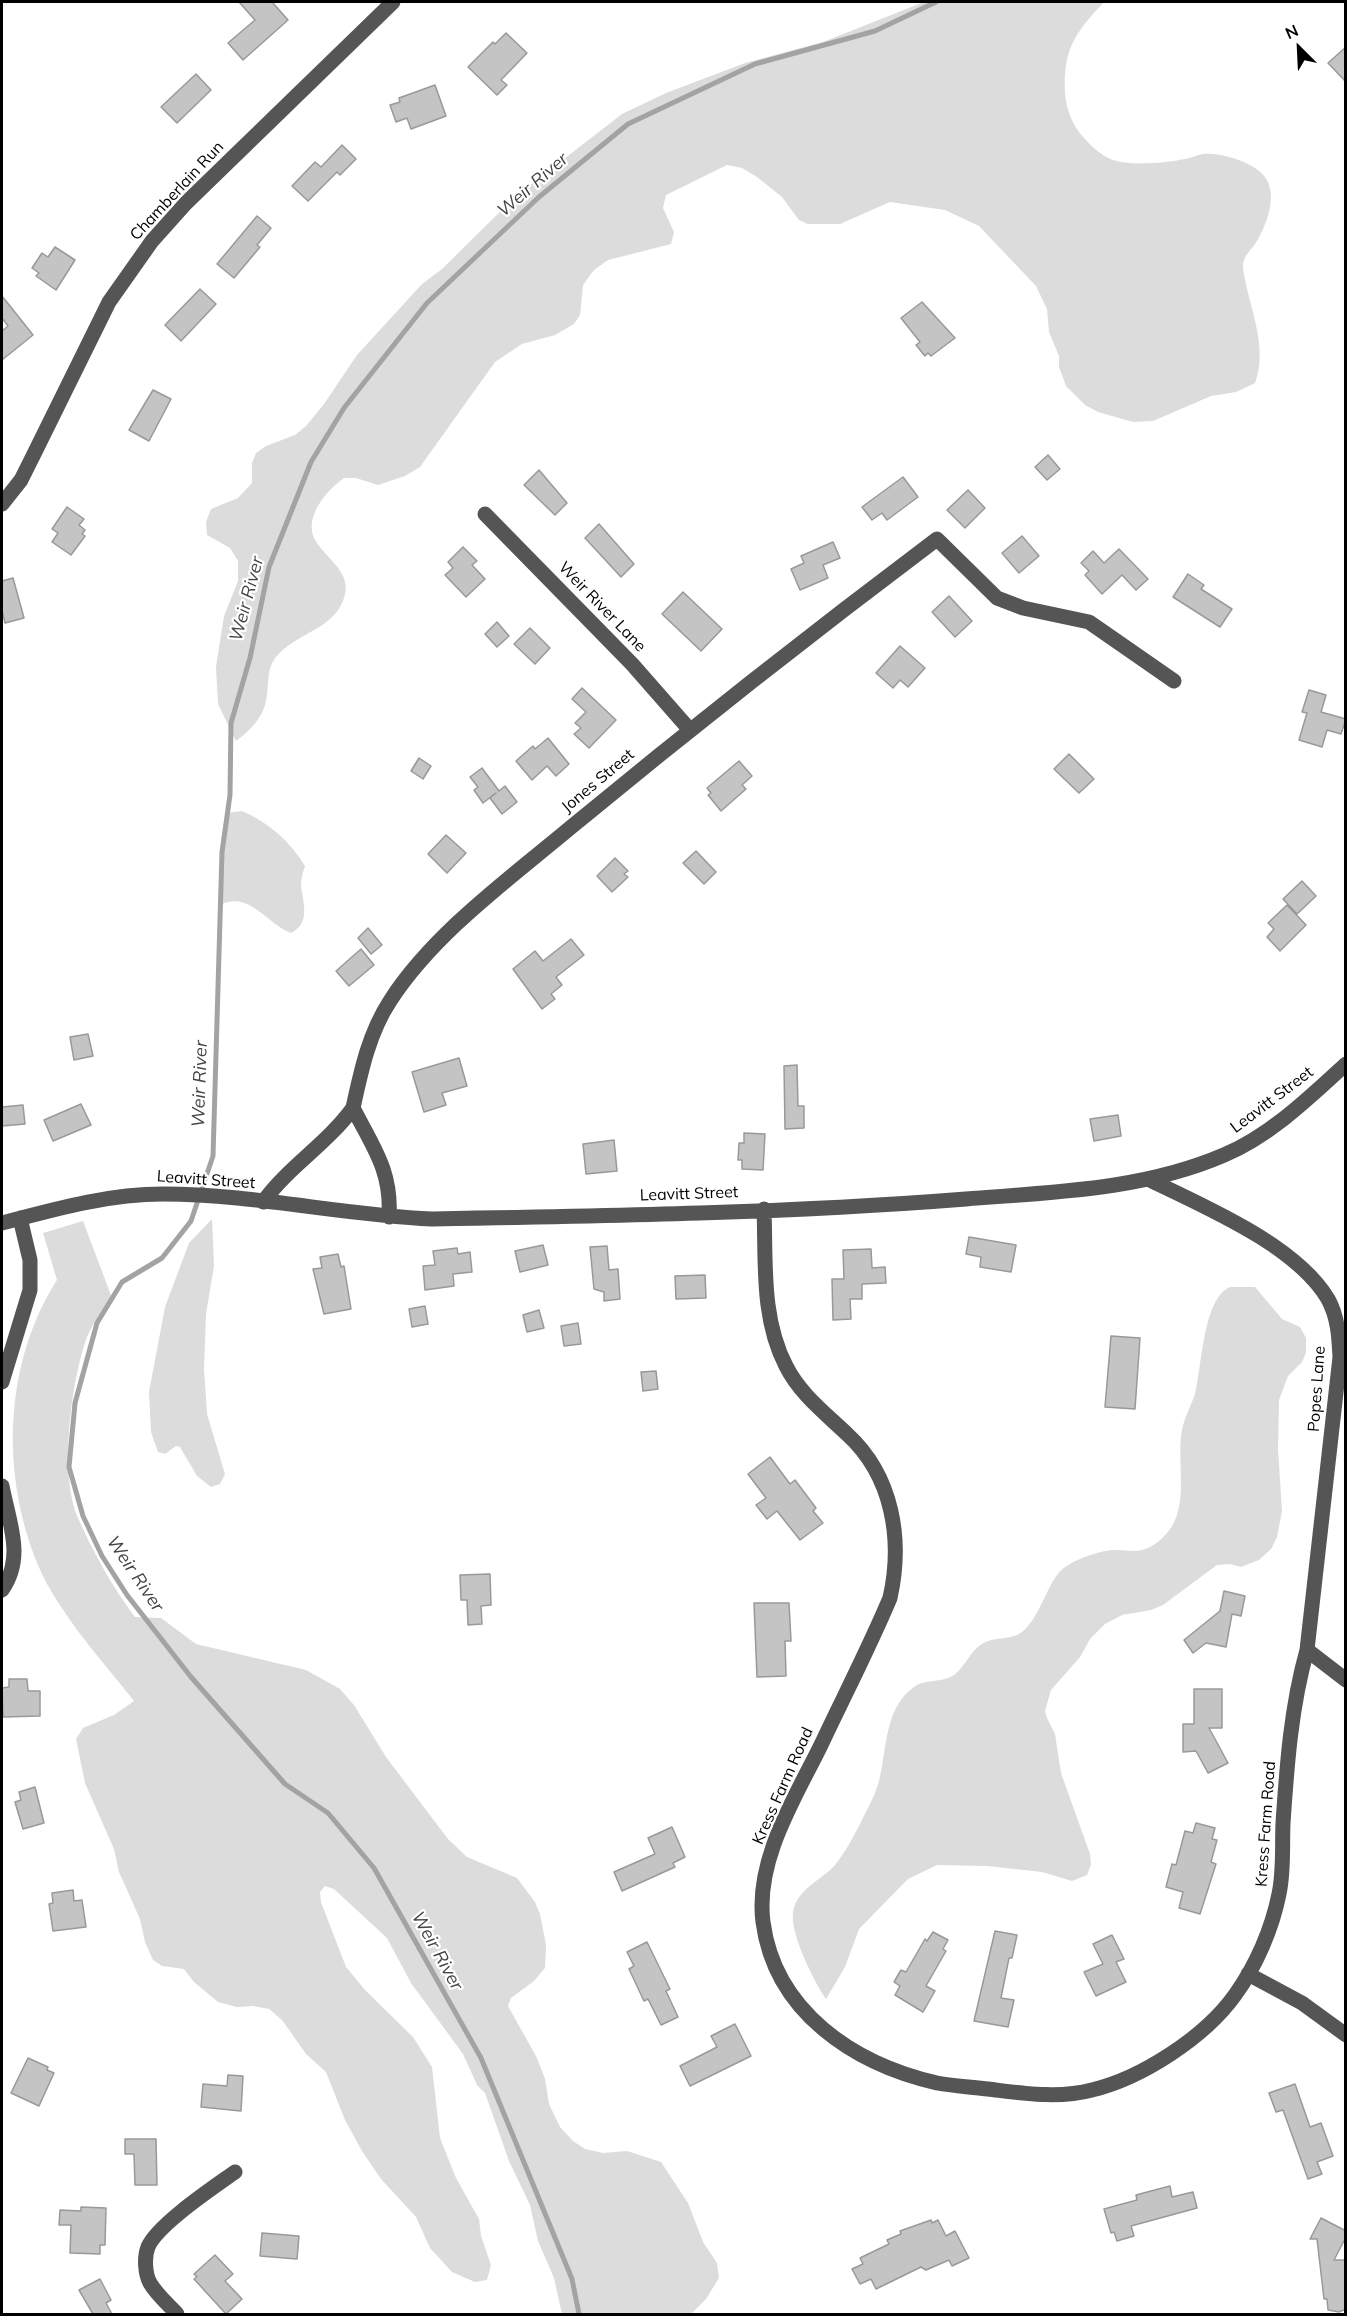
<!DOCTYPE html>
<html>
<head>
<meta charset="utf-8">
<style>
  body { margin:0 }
  #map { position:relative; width:1347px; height:2316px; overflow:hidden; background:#fff; font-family:Mulish,sans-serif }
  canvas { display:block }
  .frame { position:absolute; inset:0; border:3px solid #000; pointer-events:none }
  .north { position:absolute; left:1269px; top:18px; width:60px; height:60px; -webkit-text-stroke:4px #fff; paint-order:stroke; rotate:336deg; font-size:16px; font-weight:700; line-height:24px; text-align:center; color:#000 }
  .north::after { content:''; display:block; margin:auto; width:21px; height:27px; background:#000; clip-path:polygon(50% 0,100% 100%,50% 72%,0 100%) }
</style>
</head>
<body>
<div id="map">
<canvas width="1347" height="2316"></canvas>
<div class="frame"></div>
<div class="north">N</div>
</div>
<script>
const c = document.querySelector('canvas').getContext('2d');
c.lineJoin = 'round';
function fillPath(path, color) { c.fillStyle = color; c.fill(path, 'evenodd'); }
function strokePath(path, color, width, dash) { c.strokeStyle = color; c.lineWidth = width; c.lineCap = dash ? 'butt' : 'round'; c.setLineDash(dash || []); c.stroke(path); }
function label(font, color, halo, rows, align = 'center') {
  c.font = font + ' Mulish,sans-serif'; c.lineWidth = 4.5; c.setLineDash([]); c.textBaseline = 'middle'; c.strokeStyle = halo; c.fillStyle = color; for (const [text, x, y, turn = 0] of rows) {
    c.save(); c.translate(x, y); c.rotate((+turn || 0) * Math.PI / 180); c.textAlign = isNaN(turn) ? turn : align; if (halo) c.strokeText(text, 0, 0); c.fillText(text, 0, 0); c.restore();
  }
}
fillPath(new Path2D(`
  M924 2H1104C1075 33 1063 49 1065 93 1066 109 1073 127 1084 138 1091 146 1103 157 1113 160 1131 166 1166 163 1185 159 1191 158 1197 155 1203 154 1220 152 1254 162 1265 177 1278 195 1267 224 1257 241 1251 251 1242 256 1243 268 1248 306 1269 345 1255 383L1236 392 1211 396 1153 421 1133 422 1098 412 1085 405 1066 386 1059 367V356L1049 332 1047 309 1036 286 979 226 945 210 890 202 840 224H808L799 220 782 197 757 177 742 168 727 165 666 195 663 208 674 232 671 244 608 260 594 270 583 285 580 315 574 324 555 335 522 344 495 362 420 467 405 476 378 485 356 478H344C327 490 303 517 315 540 325 558 353 572 344 598 334 630 295 633 276 657 265 670 270 689 265 705 260 721 249 731 236 741L218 704 216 667 224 616 238 581V561L230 548 207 535 206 522 211 509 238 498 252 483V463L256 453 266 446 295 435 306 426 324 404 357 355 422 284 442 269 515 197 622 114 666 93 745 63 823 42Z
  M242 811C268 822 290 841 305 866 303 872 301 879 301 885 303 903 311 923 291 933 266 923 250 892 222 904L220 856 226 813Z
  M212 1219 214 1266 206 1314 204 1369 207 1414 225 1474 220 1484 211 1487 197 1476 180 1447 176 1446 165 1454 158 1452 151 1432 149 1392 165 1307 189 1243Z
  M83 1221 112 1298C102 1310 93 1323 87 1337 71 1381 59 1474 78 1518 93 1552 113 1588 135 1617L161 1618 196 1644 306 1670 340 1689 354 1705 386 1757 448 1839 467 1857 517 1878 535 1902 540 1914 546 1945 545 1968 534 1981 511 1998 508 2006 537 2058 545 2079 549 2104 560 2127 573 2141 585 2149 603 2153 627 2151 661 2162 688 2203 703 2242 717 2263 719 2278 706 2299 691 2314H562L554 2278 538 2241 530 2205 509 2161 485 2093 477 2085 463 2054 411 1983 387 1938 334 1889 325 1886 320 1892 321 1902 346 1967 365 1990 413 2037 432 2067 440 2138 456 2178 479 2219 481 2236 491 2265 487 2280 475 2282 452 2272 430 2248 416 2217 381 2179 362 2151 345 2120 326 2072 306 2054 282 2020 269 2009 253 2006 237 2007 218 2002 194 1982 184 1969 162 1966 153 1960 145 1942 140 1919 119 1872 114 1849 85 1783 76 1739 83 1728 114 1715 134 1701C104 1663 71 1627 47 1584 0 1491 0 1369 57 1280L43 1233Z
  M1230 1287H1255L1282 1319 1300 1327 1306 1338V1353L1302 1362 1288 1376 1279 1400 1278 1449 1282 1511 1277 1537 1271 1549 1259 1560 1241 1567 1230 1564 1217 1565 1163 1605 1151 1610 1122 1615 1105 1624 1090 1639 1080 1657 1051 1690 1045 1711 1047 1718 1055 1734 1061 1773 1090 1854 1091 1864 1087 1875 1072 1881 1042 1872 987 1866 937 1865 908 1879 859 1929 845 1967 826 1999C814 1982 790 1933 793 1913 796 1889 822 1880 835 1865 845 1853 853 1837 860 1824 866 1811 875 1796 879 1781 887 1750 884 1708 914 1687 924 1679 942 1683 954 1675 965 1667 970 1651 982 1644 994 1636 1010 1641 1022 1632 1044 1614 1047 1575 1070 1564 1080 1558 1095 1553 1105 1551 1124 1547 1136 1557 1155 1544 1195 1517 1175 1468 1182 1430 1184 1418 1191 1406 1195 1394 1202 1367 1203 1298 1230 1287Z`), '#dcdcdc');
strokePath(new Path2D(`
  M579 2314 572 2279 481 2058 374 1868 328 1813 285 1784 191 1677 127 1595 102 1556 83 1516 69 1467 75 1403 97 1323 122 1282 162 1258 191 1221 213 1156 222 852 230 795 231 723 250 658 269 567 311 462 344 408 427 303 539 197 628 124 755 64 875 31 936 2`), '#a3a3a3', 5);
const building = new Path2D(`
  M239 2H272L288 20 243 60 228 43 255 20Z
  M506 33 527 53 501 80 507 85 497 95 468 67 493 42 495 44Z
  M1346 47V82L1328 63Z
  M196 74 211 90 177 123 161 107Z
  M435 85 446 116 411 129 407 118 396 122 390 105 400 102 399 98Z
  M342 145 356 159 340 175 337 172 308 201 292 186 315 162 321 167Z
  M257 216 271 228 257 245 260 247 234 278 217 264Z
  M55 247 75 260 56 290 36 276 39 273 32 268 42 253 48 257Z
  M200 289 216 304 181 341 165 325Z
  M2 296 33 335 2 360V331L8 326 2 318Z
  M922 302 955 338 931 356 928 353 925 356 916 345 920 342 901 318Z
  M153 390 171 399 149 441 129 430Z
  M1048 455 1060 469 1047 480 1035 467Z
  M539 470 567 503 555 515 524 485Z
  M903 477 918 497 887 520 882 513 872 520 862 507Z
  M968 490 985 508 965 528 947 510Z
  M67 507 84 519 79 525 85 530 82 534 85 536 71 555 52 542 58 533 52 529Z
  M599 524 634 564 621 577 585 538Z
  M1022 536 1039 556 1019 573 1002 553Z
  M833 542 840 558 823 565 828 578 800 590 791 569 804 563 801 556Z
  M463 547 477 561 472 565 485 579 466 597 445 575 453 568 448 562Z
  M1119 549 1148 579 1136 590 1122 575 1102 594 1085 575 1089 571 1081 563 1093 551 1104 563Z
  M1188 574 1204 585 1201 589 1232 609 1220 627 1173 597Z
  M13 578 24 618 5 623 2 610V581Z
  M683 592 722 629 701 651 662 614Z
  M949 596 972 621 955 637 932 612Z
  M497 622 509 636 497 647 485 634Z
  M530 628 550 648 535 664 514 644Z
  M900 646 925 668 908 687 900 680 893 688 876 673Z
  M582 688 616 720 589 748 574 734 581 728 575 723 586 712 572 699Z
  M1309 690 1326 695 1321 712 1346 719 1341 734 1327 730 1322 747 1299 740 1307 713 1302 712Z
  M548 738 569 764 556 776 547 766 532 780 516 761 533 746 535 749Z
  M1069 754 1094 779 1079 793 1054 769Z
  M419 758 431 766 423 779 411 771Z
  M739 761 752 776 742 785 746 789 721 811 708 795 711 793 707 788Z
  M482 768 499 791 505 786 517 802 502 814 490 798 496 793 483 803 474 790 478 787 470 777Z
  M446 835 466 853 447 873 428 854Z
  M696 851 716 872 704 884 683 863Z
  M615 858 628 871 624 874 628 877 612 892 597 876Z
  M1302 881 1316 896 1297 914 1283 899Z
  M1287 905 1306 925 1280 951 1267 937 1274 929 1268 923Z
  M368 928 382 945 371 954 358 938Z
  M571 939 584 955 556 977 562 985 551 994 555 999 542 1009 513 969 535 951 543 961Z
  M361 949 374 965 349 986 336 971Z
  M88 1034 93 1056 74 1060 70 1037Z
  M459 1058 467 1086 442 1093 446 1105 424 1112 412 1072Z
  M797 1065 798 1106H804V1128L785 1129 784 1066Z
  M81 1104 91 1125 53 1141 44 1120Z
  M23 1105 25 1124 2 1126V1107Z
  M1118 1115 1121 1136 1094 1141 1090 1119Z
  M744 1133 765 1134 763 1170 742 1169V1160H738L739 1143H744Z
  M614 1140 617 1171 586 1174 583 1144Z
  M969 1237 1016 1245 1011 1272 980 1267 981 1257 966 1254Z
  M543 1245 548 1265 520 1272 515 1251Z
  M607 1246 609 1270 618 1269 620 1299 604 1301V1292L594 1289 590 1247Z
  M457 1248 458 1254 470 1252 472 1272 453 1274 454 1286 425 1290 423 1266 435 1265 433 1251Z
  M871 1249 872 1268 885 1267 886 1283 862 1284V1299H850L851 1319 833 1320 832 1279H844L843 1250Z
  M338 1254 341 1267 344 1266 351 1309 324 1314 313 1269 322 1268 320 1257Z
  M705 1275 706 1298 676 1299 675 1276Z
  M425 1306 428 1324 412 1327 409 1309Z
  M539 1310 544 1328 527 1332 523 1315Z
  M578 1323 581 1344 564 1346 561 1326Z
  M1111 1336 1140 1338 1135 1409 1105 1407Z
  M656 1371 658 1389 643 1391 641 1372Z
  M770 1457 790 1484 795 1480 816 1508 813 1511 823 1523 800 1540 777 1511 767 1519 756 1505 766 1498 748 1474Z
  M490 1574 491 1605 481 1606 482 1624 468 1625 467 1600H461L460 1575Z
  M1224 1591 1245 1596 1241 1616 1232 1614 1226 1647 1206 1643 1193 1653 1184 1640 1220 1611Z
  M754 1603H789L791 1641H785L786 1676 757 1677Z
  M9 1679H27L28 1691H40V1716L3 1717 2 1688 9 1687Z
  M1194 1689H1222V1728H1209L1228 1763 1208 1773 1196 1751 1183 1752V1724H1194Z
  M35 1787 44 1823 23 1829 15 1802 21 1800 19 1792Z
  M1196 1823 1215 1828 1212 1839 1217 1840 1211 1862 1216 1864 1200 1914 1179 1908 1183 1892 1166 1887 1172 1864 1176 1865 1185 1831 1193 1833Z
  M672 1827 685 1857 673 1863 675 1867 622 1891 614 1872 655 1854 648 1838Z
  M73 1890 74 1901 82 1900 86 1927 53 1931 49 1904 53 1903 52 1893Z
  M995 1931 1017 1935 1012 1958H1009L1001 1998 1014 2000 1008 2027 974 2021Z
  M933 1932 948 1940 943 1949 946 1951 926 1986 935 1991 923 2012 895 1995 900 1986 894 1982 901 1970 906 1972 925 1939 927 1941Z
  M1112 1935 1124 1959 1116 1962 1126 1982 1096 1996 1084 1972 1103 1964 1093 1944Z
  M647 1942 670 1989 666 1991 678 2017 661 2025 648 1999 644 2001 629 1969 634 1966 627 1952Z
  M735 2024 751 2056 690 2086 680 2066 717 2047 711 2036Z
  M28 2058 48 2067 47 2070 54 2073 39 2106 11 2093Z
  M228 2075 243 2076 241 2111 201 2107 203 2084 227 2086Z
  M1295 2084 1310 2127 1321 2123 1333 2156 1317 2162 1322 2174 1308 2179 1283 2110 1276 2112 1269 2093Z
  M125 2139H156L157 2185H135L134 2154H125Z
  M1170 2186 1172 2197 1193 2192 1197 2208 1131 2226 1134 2236 1117 2241 1114 2232 1111 2233 1104 2209 1137 2200 1136 2195Z
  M81 2207 106 2208 105 2245H100V2254L70 2253 71 2225H59L60 2210 81 2211Z
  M1321 2218 1346 2231V2237L1334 2260H1346V2309L1339 2312 1328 2310 1327 2299H1324L1317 2239H1310Z
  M931 2220 932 2223 938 2220 946 2236 955 2231 969 2258 952 2266 949 2260 926 2270 921 2267 876 2289 871 2279 860 2284 852 2269 863 2264 860 2258 889 2244 887 2240 901 2234 900 2231Z
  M262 2233 299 2236 297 2259 260 2256Z
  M215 2255 233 2274 225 2281 242 2299 226 2314 194 2279 197 2277 194 2274Z
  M100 2279 111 2300 106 2303 112 2314H93L79 2290Z`);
fillPath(building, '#c4c4c4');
strokePath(building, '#999', 1.5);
strokePath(new Path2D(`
  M2 504 21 480 34 454 109 302 152 241 186 203 393 2
  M485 514 632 664 689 729
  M1150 1180C1205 1207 1296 1245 1328 1299 1338 1317 1339 1337 1340 1357L1307 1650 1346 1680
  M263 1202C289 1166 327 1144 353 1108
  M764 1209C766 1262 761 1318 786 1366 800 1394 825 1413 847 1434 893 1476 903 1540 890 1598 869 1648 844 1696 821 1745 795 1798 755 1860 763 1922 775 2012 854 2064 937 2083 953 2086 971 2087 988 2089 1022 2093 1058 2099 1092 2090 1142 2078 1205 2037 1235 1995 1256 1966 1272 1929 1279 1894 1284 1871 1282 1847 1283 1823 1287 1764 1291 1707 1307 1650
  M389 1217C392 1171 373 1147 353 1108 361 1071 369 1033 390 1001 433 934 509 879 570 828 690 729 812 633 937 539L997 598 1023 608 1089 622 1174 681
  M2 1223C55 1209 108 1194 163 1194 253 1194 342 1215 432 1219 610 1216 789 1213 966 1199 1053 1192 1143 1190 1224 1155 1270 1136 1310 1097 1346 1064
  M2 1382 30 1290V1260L20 1218
  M2 1486C9 1523 25 1557 2 1590
  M1248 1974 1302 2003 1346 2035
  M177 2314C169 2305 157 2295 150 2283 145 2274 144 2257 148 2247 157 2225 214 2187 235 2172`), '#555', 15);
label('16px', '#000', '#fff', [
  ["Chamberlain Run",177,191,-47],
  ["Weir River Lane",602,607,46],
  ["Jones Street",598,781,-40],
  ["Leavitt Street",1272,1100,-37],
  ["Leavitt Street",206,1180,4],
  ["Leavitt Street",689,1194,-2],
  ["Popes Lane",1317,1389,-86],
  ["Kress Farm Road",783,1786,-66],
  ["Kress Farm Road",1266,1824,-86]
]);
label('italic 18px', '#444', '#fff', [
  ["Weir River",533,185,-41],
  ["Weir River",247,599,-75],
  ["Weir River",200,1084,-88],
  ["Weir River",135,1574,56],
  ["Weir River",437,1951,61]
]);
</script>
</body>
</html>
